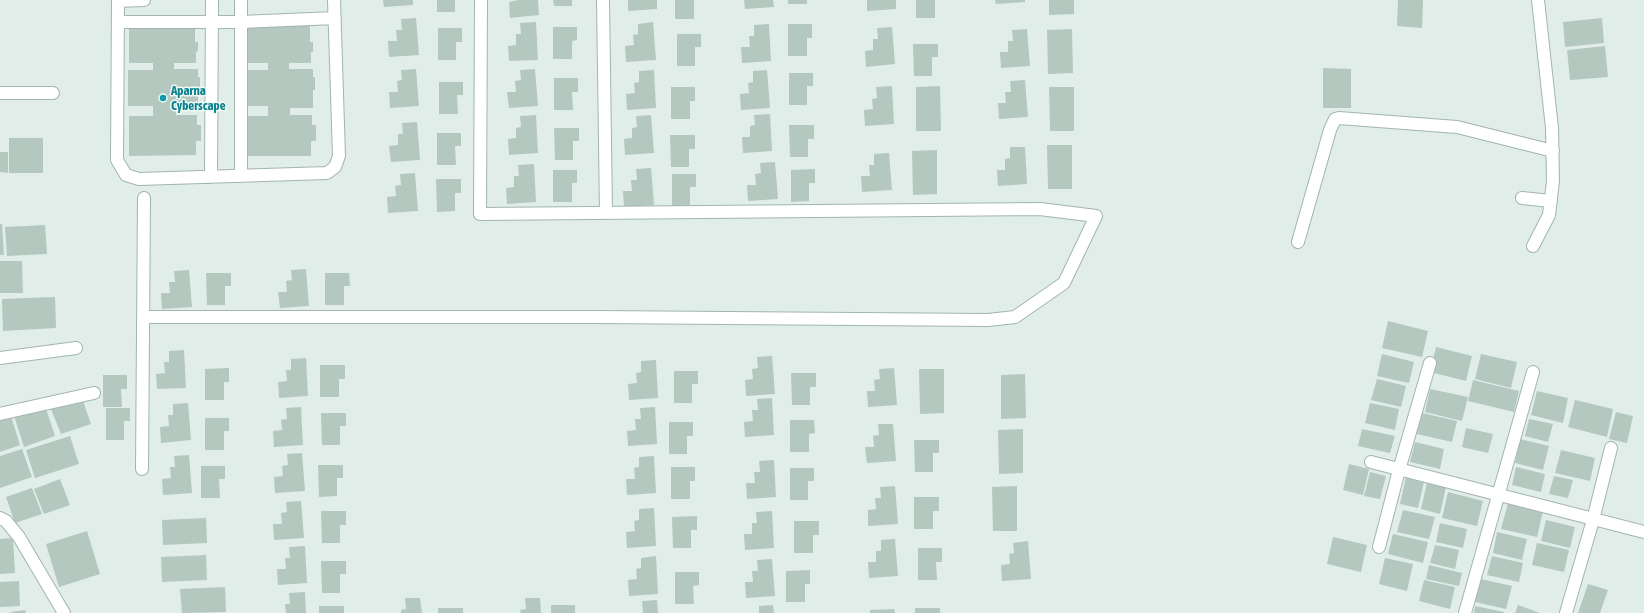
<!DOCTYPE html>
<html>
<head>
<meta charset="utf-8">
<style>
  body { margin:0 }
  canvas { display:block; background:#e0ede8 }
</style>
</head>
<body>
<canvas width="1644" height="613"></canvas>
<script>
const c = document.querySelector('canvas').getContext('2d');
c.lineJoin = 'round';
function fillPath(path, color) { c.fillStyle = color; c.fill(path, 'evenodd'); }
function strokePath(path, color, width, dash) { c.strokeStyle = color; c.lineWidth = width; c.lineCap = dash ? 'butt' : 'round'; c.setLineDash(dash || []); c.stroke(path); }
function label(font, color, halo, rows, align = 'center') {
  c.font = font + ' "Asap Condensed",sans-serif'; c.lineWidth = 3; c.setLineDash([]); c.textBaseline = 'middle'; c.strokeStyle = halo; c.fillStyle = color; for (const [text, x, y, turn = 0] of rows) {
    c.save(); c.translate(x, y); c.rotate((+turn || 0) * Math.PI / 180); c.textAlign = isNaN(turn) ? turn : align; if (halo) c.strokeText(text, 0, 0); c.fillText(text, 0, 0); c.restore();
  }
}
fillPath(new Path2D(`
  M383 0H413V5L384 7Z
  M437 0H455V12H437Z
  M518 0H538L539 15 510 18 509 2Z
  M553 0H572V6H554Z
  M628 0H657V9L628 11Z
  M675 0H694V19H675Z
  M744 0H773L774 7 745 9Z
  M788 0H807V4H788Z
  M867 0H896V9L867 11Z
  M916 0H935V18H916Z
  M995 0H1025V2L996 4Z
  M1049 0H1074V14L1049 15Z
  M1398 0H1423L1422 28 1397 26Z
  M416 18 419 55 389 57 388 41H397L396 30H402L401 19Z
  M1602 18 1604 43 1565 47 1563 22Z
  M536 22 538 60 509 61 508 46 516 45V34H521L520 23Z
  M653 22 656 60 626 62 625 46 634 45 633 35 638 34V24Z
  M769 24 771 61 742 63 741 47H750L749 36H754V25Z
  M788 24H812V38H807V56H788Z
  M129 25H195V42H198V51L196 52V63H174V69H198V77H200V90H198V108H176V115H197V125H201V141H196V155L129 156V116H153V106H128V70H153V63H129Z
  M243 25H310V42H313V52H311V63H289V69H313V77H315V90H313V108H290V115H312V125H316V141H311V156H245L244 116H268V106H243V70H268V63H244Z
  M553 27H577V40L572 41V59H553Z
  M892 27 895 64 866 67 865 51 873 50V39H878L877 28Z
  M438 28H462V42H456V60H438Z
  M1027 29 1030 66 1001 68 1000 52H1008V41H1013L1012 30Z
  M1072 29 1073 73 1048 74 1047 30Z
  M677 34H701V47H695V66H677Z
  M913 44H938V57H932V76H914Z
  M1605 46 1608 77 1570 80 1567 50Z
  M1323 68 1351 69V108H1323Z
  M416 69 419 106 390 108 389 92H398L397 81 402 80 401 70Z
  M535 69 538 106 509 108 507 92H516L515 81 521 80 520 70Z
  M654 70 656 108 627 110 626 94 635 93 634 83 639 82V71Z
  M767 70 770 108 741 110 740 94 749 93 748 83 753 82V71Z
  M789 73H813V86H807V105H789Z
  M554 78H578V92H572L573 110H554Z
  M1025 80 1028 117 999 119 998 103H1006L1005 92H1011L1010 81Z
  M439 82H463V95H457L458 114H439Z
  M892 86 894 124 865 126 864 110 873 109 872 99 877 98 876 87Z
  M940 86 941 131H916V87Z
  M671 87H695V101H690V119H671Z
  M1049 87H1074V131H1050Z
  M770 114 772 151 743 153 742 137H750V126L755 125 754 115Z
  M536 115 538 153 509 155 508 139 516 138V128L521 127 520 116Z
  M651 115 654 153 625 155 624 139 632 138V128L637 127 636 116Z
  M417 122 420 160 391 162 389 146 398 145V134H403L402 123Z
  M789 125H814V139H808V157H790Z
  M554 128H579V141H573V160H555Z
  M437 133H461V146H455L456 165H437Z
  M670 135H695V149H689V167H671Z
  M9 138H43V173H9Z
  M1047 145H1072V189H1048Z
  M1010 147H1025L1027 184 998 186 997 170H1005V159L1010 158Z
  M937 150V194L913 195 912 151Z
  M0 152H8V173L0 172Z
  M889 153 892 190 862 192 861 176H870L869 165H874V154Z
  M775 162 778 199 748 201 747 185H756L755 174 761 173 760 163Z
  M534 164 536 202 507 204 506 188 514 187V176H519L518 165Z
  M651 168 654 205 624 207 623 191H632L631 180H637L636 169Z
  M815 169V183H809V201L791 202V170Z
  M553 170H577V183H572V202H553Z
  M415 173 418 211 388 213 387 197 396 196 395 186 401 185 400 174Z
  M672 174H696V187H690V205L672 206Z
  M436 179H461V193H455V211L437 212Z
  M0 224H2L4 255H0Z
  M45 225 47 254 7 256 5 227Z
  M0 261H22L23 293H0Z
  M306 269 309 306 280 308 278 292H287L286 281 292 280 291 270Z
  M189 270 192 307 162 309 161 293H170L169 282H175L174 271Z
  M206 273H231V286H225V305H207Z
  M325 273H349L350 286H344V305H325Z
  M55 297 56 328 3 331 2 299Z
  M1388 321 1428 331 1422 357 1382 348Z
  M1436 347 1472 356 1466 381 1430 372Z
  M184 350 186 388 157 389 156 374 165 373 164 362H169V351Z
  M1382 354 1414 362 1409 383 1377 376Z
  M1481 354 1517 362 1511 388 1475 379Z
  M772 356 775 394 746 396 745 380 753 379 752 369 758 368 757 357Z
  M306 358 308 396 279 398 278 382 287 381 286 370H291V359Z
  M656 360 658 398 629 400 628 384 637 383 636 373 641 372V361Z
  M320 365H345V379H339V397H320Z
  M229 368V382H224V400H205V369Z
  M894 368 897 405 868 407 867 391H875L874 380 880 379 879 369Z
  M919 369H944V413L920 414Z
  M674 371H698V384H692V403H674Z
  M791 373H816V387H810V405H792Z
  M1025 374 1026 418 1001 419V375Z
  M103 375H127V389H121L122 407H103Z
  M1377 379 1406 386 1401 407 1371 400Z
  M1473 380 1519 391 1514 412 1468 401Z
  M1430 389 1468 397 1462 421 1425 412Z
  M1537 391 1568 398 1563 423 1531 415Z
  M82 398 91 424 61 434 51 409Z
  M772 398 774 435 745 437 744 422 753 421 752 410H758L757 399Z
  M1575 400 1613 409 1607 437 1568 427Z
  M188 403 191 440 161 443 160 427 169 426 168 415H173V404Z
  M1370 403 1399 409 1395 430 1365 423Z
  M45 406 55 436 24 447 14 416Z
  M301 407 303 445 274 447 273 431 282 430 281 420 287 419 286 408Z
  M655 407 657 444 628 446 627 431 636 430 635 419H641L640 408Z
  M106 408H130V421H124V440H106Z
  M1616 412 1633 416 1627 443 1609 439Z
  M321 413H346V426H340V445H322Z
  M1422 413 1457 421 1452 442 1417 434Z
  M11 416 20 445 0 452V420Z
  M205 418H229V431H224V450H205Z
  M1529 419 1553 424 1548 442 1525 436Z
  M790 420H814L815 433 809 434V452H790Z
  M669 422H693V436H687V454H669Z
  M878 424H893L896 461 867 463 865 447H874L873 436 879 435Z
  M1466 428 1493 434 1488 453 1462 447Z
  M1023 429V473L999 474 998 430Z
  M1362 429 1395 436 1390 453 1358 446Z
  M70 436 79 464 35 478 26 450Z
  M1520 439 1549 446 1543 470 1515 463Z
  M914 440H939V453H933V472H915Z
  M1415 442 1444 449 1440 469 1410 462Z
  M22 449 32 477 0 488V456Z
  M1561 450 1595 458 1590 481 1555 473Z
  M302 453 305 491 275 493 274 477 283 476 282 466 288 465 287 454Z
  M189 455 192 493 163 495 162 479 171 478 170 467H175L174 456Z
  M654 456 656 493 627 495 626 479H635L634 468 639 467V457Z
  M774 460 776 497 747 499 746 483H755L754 472H760L759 461Z
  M1349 464 1369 469 1363 495 1343 490Z
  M318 465H343V478H337V496L319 497Z
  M201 466H225V479H219L220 498H201Z
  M671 467H695V481H690V499H671Z
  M1516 467 1545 474 1541 492 1512 485Z
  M790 468H814V481H808V500H790Z
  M1370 472 1386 476 1380 499 1364 496Z
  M1554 476 1573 480 1568 498 1549 494Z
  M1406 477 1424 482 1418 508 1400 504Z
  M60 479 70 505 44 514 34 489Z
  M1427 483 1446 487 1440 514 1421 509Z
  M895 486 898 524 868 526V510L876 509 875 498H881L880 487Z
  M1017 486V531H993L992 487Z
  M32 488 42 514 15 523 6 497Z
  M1448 492 1483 501 1477 526 1442 518Z
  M914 497H939V511H933V529H914Z
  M301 501 304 538 274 540 273 524H282L281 513 287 512 286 502Z
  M1508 503 1543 511 1537 537 1501 529Z
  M654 508 656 546 627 548 626 532 635 531 634 521 639 520V509Z
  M1403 510 1435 517 1429 539 1397 532Z
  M321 511H346V525H340V543H322Z
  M772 511 774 548 745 550 744 534H752V523H757L756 512Z
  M697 516V530H691V548H673L672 517Z
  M206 518 207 543 163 545 162 520Z
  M1546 520 1575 527 1570 548 1541 541Z
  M794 521H819V535H813V553H794Z
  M1440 523 1467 529 1463 548 1436 542Z
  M87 531 100 574 59 587 46 544Z
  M1497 532 1527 539 1522 560 1493 553Z
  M1393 534 1428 542 1423 563 1388 554Z
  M1333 537 1367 545 1361 572 1327 564Z
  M13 538 15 573 0 574V539Z
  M895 539 898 576 869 578 868 562H876V551H881V540Z
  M1028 541 1031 579 1002 581 1001 565 1010 564 1009 554 1014 553 1013 543Z
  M1537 543 1569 550 1564 572 1532 565Z
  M1435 545 1459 550 1455 569 1430 563Z
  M305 546 307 583 278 585 277 569H286L285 558H290L289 547Z
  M918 548H942V562H936L937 580H918Z
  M206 555 207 580 162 582 161 557Z
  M656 556 658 594 629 596 628 580 637 579 636 569 641 568V558Z
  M1492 556 1523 563 1519 582 1487 575Z
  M1385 558 1413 564 1407 591 1379 584Z
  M772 559 775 596 746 598 745 582H753L752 571H758L757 560Z
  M321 561H346V574H340V593H322Z
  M1429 565 1462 573 1459 586 1426 579Z
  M810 570V584H805V602H786V571Z
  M675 572H699V585L693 586 694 604H675Z
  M1481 579 1512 586 1506 609 1475 602Z
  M1424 580 1455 587 1450 609 1419 601Z
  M19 581 20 606 0 607V582Z
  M1588 584 1608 590 1600 613H1578Z
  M225 587 226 612 182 613 180 589Z
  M305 592 306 613H286L285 604H290L289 593Z
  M405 598H420L422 613H401V610L406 609Z
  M525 598H540L541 613H521L520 610 526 609Z
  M657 600 658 613H643L642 601Z
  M551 605H575V613H551Z
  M773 605 774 613H759V606Z
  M1518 605 1540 613H1515Z
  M319 606H344V613H319Z
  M1475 606 1504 612V613H1474Z
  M438 608H463V613H438Z
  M915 608H940V613H915Z
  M894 609 895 613H870V610Z
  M25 610 26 613H11V612Z`), '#b5c8c0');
const street = new Path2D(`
  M118 0 117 160 126 175 139 179 327 173 335 167 339 156 334 0
  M603 0 606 213
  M118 1 144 0
  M118 22H240L335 18
  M0 93H53
  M241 176V0
  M211 177 212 0
  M1522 198 1551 201
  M1298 242 1330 130 1335 119 1339 118 1457 127 1553 151
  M1533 246 1549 215 1553 181 1552 128 1538 0
  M143 317H595L988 320 1015 317 1064 283 1096 216 1040 209 480 214 481 0
  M0 358 76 348
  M0 414 94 393
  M1371 462 1644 532
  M142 469 144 198
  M0 518 6 521 19 537 64 613
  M1379 547 1399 470 1430 363
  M1465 613 1533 372
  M1566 613 1593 520 1611 448`);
strokePath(street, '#a2b5af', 14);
strokePath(street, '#fff', 12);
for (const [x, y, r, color] of [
  [163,98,4,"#0f9aa8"]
]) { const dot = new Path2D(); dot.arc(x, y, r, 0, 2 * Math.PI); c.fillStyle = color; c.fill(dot); strokePath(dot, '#f1f9f5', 1.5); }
label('bold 13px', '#0d838f', '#f1f9f5', [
  ["Aparna",171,91],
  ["Cyberscape",171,106]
], 'left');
</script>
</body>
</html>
